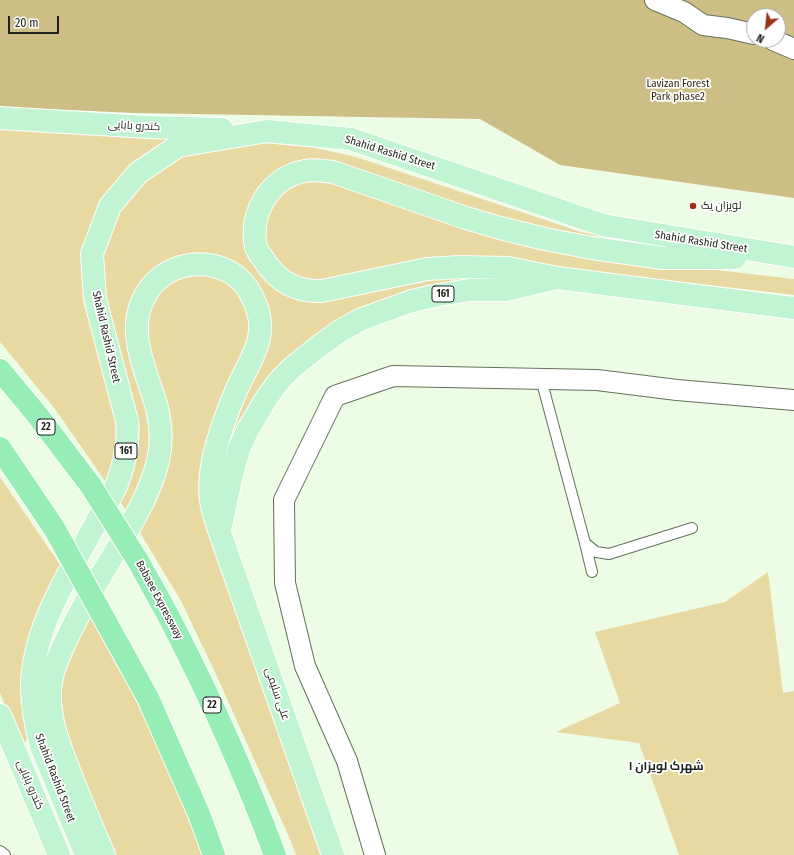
<!DOCTYPE html>
<html>
<head>
<meta charset="utf-8">
<style>
  body { margin:0 }
  #map { position:relative; width:794px; height:855px; overflow:hidden; background:#edfde5; font-family:"Fira Sans Condensed",sans-serif }
  canvas { display:block }
  .north { position:absolute; left:746px; top:8px; width:40px; height:40px; box-sizing:border-box; background:#fff; border:1px solid #a5a7a3; border-radius:50%; rotate:208deg; font-size:11px; font-weight:700; line-height:16px; text-align:center; color:#1d231a }
  .north::after { content:''; display:block; margin:auto; width:14px; height:18px; background:#9a3218; clip-path:polygon(50% 0,100% 100%,50% 72%,0 100%) }
  .scale { position:absolute; left:8px; top:16px; width:51px; height:18px; box-sizing:border-box; border:2px solid #1d231a; border-top:0; padding-left:5px; font-size:12px; line-height:14px; white-space:nowrap; color:#1d231a; -webkit-text-stroke:3px #fff; paint-order:stroke }
</style>
</head>
<body>
<div id="map">
<canvas width="794" height="855"></canvas>
<div class="north">N</div>
<div class="scale">20 m</div>
</div>
<script>
const c = document.querySelector('canvas').getContext('2d');
c.lineJoin = 'round';
function fillPath(path, color) { c.fillStyle = color; c.fill(path, 'evenodd'); }
function strokePath(path, color, width, dash) { c.strokeStyle = color; c.lineWidth = width; c.lineCap = dash ? 'butt' : 'round'; c.setLineDash(dash || []); c.stroke(path); }
function label(font, color, halo, rows, align = 'center') {
  c.font = font + ' "Fira Sans Condensed",Cairo,sans-serif'; c.lineWidth = 3.5; c.setLineDash([]); c.textBaseline = 'middle'; c.strokeStyle = halo; c.fillStyle = color; for (const [text, x, y, turn = 0] of rows) {
    c.save(); c.translate(x, y); c.rotate((+turn || 0) * Math.PI / 180); c.textAlign = isNaN(turn) ? turn : align; if (halo) c.strokeText(text, 0, 0); c.fillText(text, 0, 0); c.restore();
  }
}
fillPath(new Path2D(`
  M0 126 48 133 88 134 183 135 152 150 83 274V290L87 306 117 418 118 449 107 484 55 409 0 342Z
  M263 143 311 147 356 157 581 232 657 248 526 228 329 163 258 194 270 281 508 275C483 278 456 279 432 285 395 293 361 308 329 326L221 477 223 450 268 340 219 259 131 302 127 313 126 323 150 413V460L129 515 117 497 127 481 105 303 102 262 104 248 119 209 149 174 185 153Z
  M322 177 585 255 794 279V295L564 268 325 284 288 276 264 245 267 209 288 185Z
  M206 271 235 286 253 318 243 359 210 536 324 855H296L289 837 214 670 181 601 136 526 163 473 143 322 167 280Z
  M0 477 63 569 28 737 22 747 0 693Z
  M768 572 783 693 794 691V855H679L639 743 556 732 620 703 595 632 725 602Z
  M88 609C133 687 169 771 203 855H113L59 714 61 676Z`), '#e8d9a2');
fillPath(new Path2D(`
  M0 0H794V198L560 165 480 119 135 113 0 107ZM754 16H778V40H754Z`), '#cdbe85');
const lane = new Path2D(`
  M541 379 585 543 596 552 609 554 692 528
  M585 543 592 572
  M0 851 5 855`);
const street = new Path2D(`
  M655 0 684 12 703 25 727 28 754 34
  M773 40 794 49
  M375 855 347 761 305 666 285 583 284 500 335 396 393 376 597 380 677 390 794 400`);
const primary = new Path2D(`
  M0 118 147 127 222 129
  M557 278 508 268 460 267 427 269 322 291C296 292 277 281 264 260 261 256 257 251 256 247 249 213 270 177 305 171 314 169 324 171 333 172L466 218 500 228 545 239 592 248 662 258H735
  M220 530 232 474 239 449 247 431 268 396 280 380 293 367 318 347 340 331 362 319 412 301 438 295 470 290H506L557 278 794 308
  M0 715 59 855
  M86 855 41 746C36 727 32 707 32 686 33 627 70 572 97 521 104 508 113 495 118 481 125 462 129 441 127 421L95 299 92 254 110 206 138 173 178 146 267 131 351 139 603 225 794 257
  M104 855C93 829 82 804 72 778 61 750 49 722 50 692 51 670 61 651 70 632 85 601 104 571 121 542 136 516 151 490 158 461 162 444 161 425 157 408 147 372 124 330 146 294 164 263 207 255 236 276 246 284 250 292 255 303 270 337 249 361 236 391 227 412 219 434 214 456 211 470 209 486 211 500 212 511 217 523 220 533L333 855`);
const highway = new Path2D(`
  M0 370 38 416 91 486
  M0 448 54 528
  M138 561C150 583 163 605 174 627 212 701 246 777 275 855
  M100 611 148 698 199 814 214 855`);
strokePath(lane, '#63715c', 12);
strokePath(street, '#63715c', 22);
strokePath(primary, '#fff', 24);
strokePath(highway, '#fff', 24);
strokePath(lane, '#fff', 10);
strokePath(street, '#fff', 20);
strokePath(primary, '#c0f4d3', 22);
strokePath(highway, '#96edb5', 22);
const highwayBridge = new Path2D(`
  M91 486 138 561
  M54 528 100 611`);
strokePath(highwayBridge, '#fff', 24, []);
strokePath(highwayBridge, '#96edb5', 22);
for (const [x, y, r, color] of [
  [693,206,4,"#9a3218"]
]) { const dot = new Path2D(); dot.arc(x, y, r, 0, 2 * Math.PI); c.fillStyle = color; c.fill(dot); strokePath(dot, '#fff', 1.5); }
for (const [x, y, w] of [
  [443,294,22],
  [46,427,18],
  [126,451,22],
  [212,705,18]
]) { const box = new Path2D(); box.roundRect(x - w / 2, y - 8, w, 16, 3); c.fillStyle = '#fff'; c.fill(box); strokePath(box, '#1d231a', 1); }
label('bold 10px', '#1d231a', null, [
  ["161",443,294],
  ["22",46,427],
  ["161",126,451],
  ["22",212,705]
]);
label('11px', '#332c11', '#fff', [
  ["Lavizan Forest",678,84],
  ["Park phase2",678,97]
]);
label('11px', '#1d231a', '#fff', [
  ["کندرو بابایی",134,126,3],
  ["Shahid Rashid Street",390,153,17],
  ["Shahid Rashid Street",701,242,9],
  ["Shahid Rashid Street",106,337,77],
  ["Babaee Expressway",159,600,62],
  ["علی سلیمی",277,694,71],
  ["Shahid Rashid Street",55,778,69],
  ["کندرو بابایی",30,785,67]
]);
label('11px', '#1d231a', '#fff', [
  ["لویزان یک",701,206]
], 'left');
label('bold 12px', '#1d231a', '#fff', [
  ["شهرک لویزان ۱",666,767]
]);
</script>
</body>
</html>
